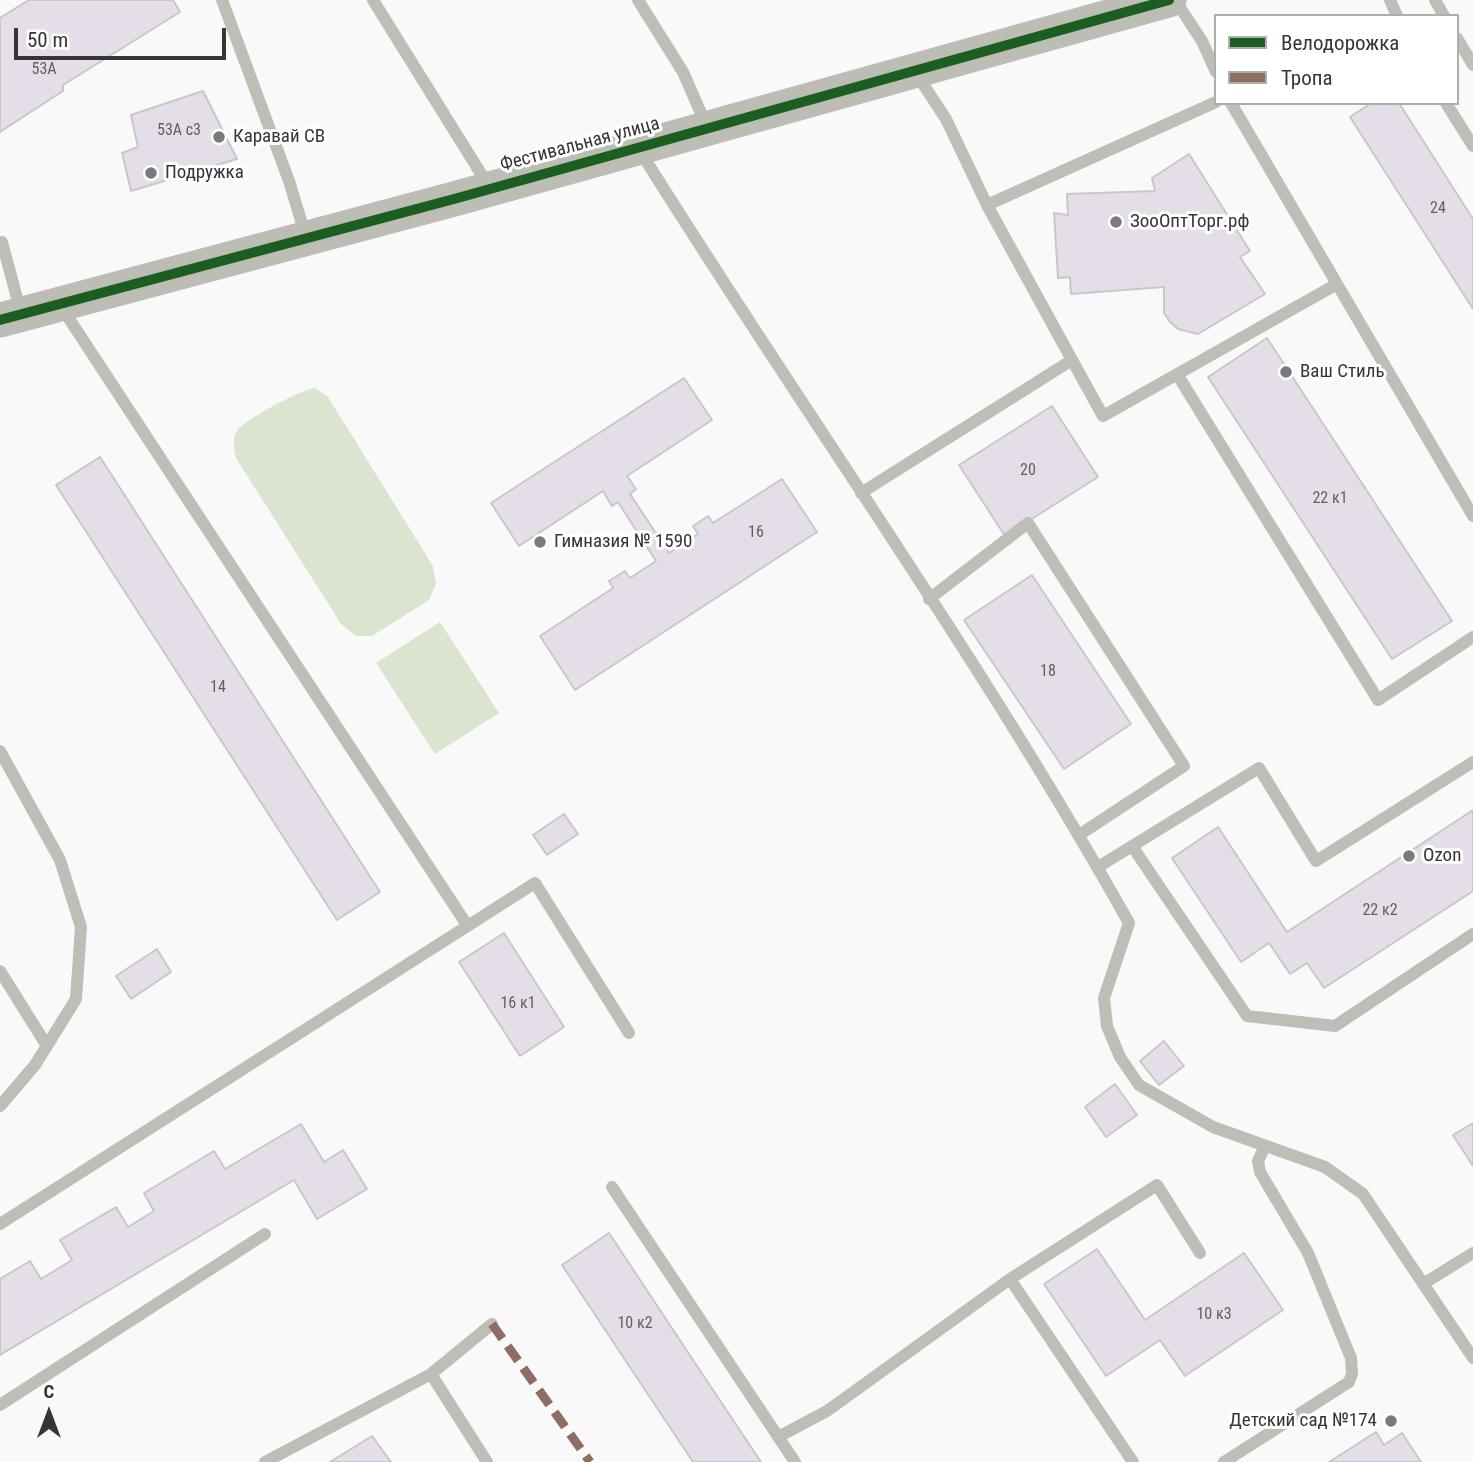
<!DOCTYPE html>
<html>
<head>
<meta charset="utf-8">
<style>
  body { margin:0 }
  #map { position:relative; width:1473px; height:1462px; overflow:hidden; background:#faf9fa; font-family:"Roboto Condensed",sans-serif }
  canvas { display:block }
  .legend { position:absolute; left:1214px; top:14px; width:245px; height:91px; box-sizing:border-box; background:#fff; border:2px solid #aeaeaf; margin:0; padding:9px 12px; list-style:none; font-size:21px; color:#353536 }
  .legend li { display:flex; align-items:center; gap:14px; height:35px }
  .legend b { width:35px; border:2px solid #aeaeaf }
  .north { position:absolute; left:14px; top:1378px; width:70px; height:70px; -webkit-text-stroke:5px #fff; paint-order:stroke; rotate:0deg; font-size:19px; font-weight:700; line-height:28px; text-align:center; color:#353536 }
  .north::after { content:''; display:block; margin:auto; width:24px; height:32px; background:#353536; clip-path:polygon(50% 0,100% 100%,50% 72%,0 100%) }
  .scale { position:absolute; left:14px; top:28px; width:212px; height:32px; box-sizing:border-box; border:4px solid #353536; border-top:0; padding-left:9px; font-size:21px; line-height:24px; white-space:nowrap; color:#353536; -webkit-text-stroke:5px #fff; paint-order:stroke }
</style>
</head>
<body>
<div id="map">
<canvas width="1473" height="1462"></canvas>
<ul class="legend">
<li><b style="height:9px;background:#1b5e20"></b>Велодорожка</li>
<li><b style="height:9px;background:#8d6e63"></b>Тропа</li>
</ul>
<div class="north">С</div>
<div class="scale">50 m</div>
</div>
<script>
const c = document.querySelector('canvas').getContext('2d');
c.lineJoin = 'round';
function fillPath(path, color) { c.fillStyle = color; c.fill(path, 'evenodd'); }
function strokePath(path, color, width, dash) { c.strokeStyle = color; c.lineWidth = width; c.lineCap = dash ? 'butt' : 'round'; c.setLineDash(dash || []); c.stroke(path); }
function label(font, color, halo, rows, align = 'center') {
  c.font = font + ' "Roboto Condensed",sans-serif'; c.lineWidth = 6; c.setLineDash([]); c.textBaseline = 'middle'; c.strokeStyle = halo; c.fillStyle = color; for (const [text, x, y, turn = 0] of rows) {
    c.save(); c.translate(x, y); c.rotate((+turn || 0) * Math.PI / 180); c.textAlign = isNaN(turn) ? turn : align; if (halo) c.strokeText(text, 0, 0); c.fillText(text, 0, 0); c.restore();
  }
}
fillPath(new Path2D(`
  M315 388 328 397 433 566 436 584 429 600 372 636H356L341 624 236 458C234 449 232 439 237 431 244 420 302 389 315 388Z
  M440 622 499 713 435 754 376 663Z`), '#dbe4ce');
const building = new Path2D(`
  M29 0H173L180 12 63 85V91L0 132V18Z
  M203 91 237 159 131 191 122 153 138 147 131 115Z
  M1371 103H1399L1473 219V309L1350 117Z
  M1189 154 1250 251 1240 257 1265 294 1198 334 1178 329 1170 322 1164 313V287L1071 294 1070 277 1058 278 1054 213 1068 215 1067 194 1155 191 1152 178Z
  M1267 338 1452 621 1392 659 1208 377Z
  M684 378 712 420 627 476 636 489 630 494 669 553 698 534 693 526 708 516 713 523 782 479 817 532 575 690 540 636 613 588 609 581 625 571 630 578 656 561 618 502 612 506 603 491 519 546 491 503Z
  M1052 406 1098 477 1005 536 959 465Z
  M100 457 380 892 337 920 56 485Z
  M1032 575 1131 724 1064 769 964 620Z
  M1473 810V891L1324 988 1307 963 1290 974 1269 943 1241 962 1172 858 1218 827 1287 932Z
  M564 814 578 834 547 855 533 835Z
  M504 933 564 1027 520 1056 459 962Z
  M157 949 171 972 131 999 116 976Z
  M1164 1041 1184 1066 1159 1085 1140 1061Z
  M1115 1084 1137 1115 1106 1137 1085 1107Z
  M1473 1123V1166L1453 1135Z
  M301 1124 324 1162 343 1150 367 1189 317 1219 294 1180 0 1355V1279L30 1261 41 1279 72 1260 60 1240 116 1207 128 1227 154 1211 144 1193 214 1151 225 1169Z
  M609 1233 693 1360 761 1462H693L562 1265Z
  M1097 1249 1145 1320 1244 1253 1283 1310 1185 1376 1160 1340 1106 1376 1044 1284Z
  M1376 1432 1384 1445 1402 1433 1421 1462H1329Z
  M372 1436 391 1462H330Z`);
fillPath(building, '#e5dde7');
strokePath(building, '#c8c8c8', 2);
strokePath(new Path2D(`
  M222 0 289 181 306 237
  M373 0 488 185
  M638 0 683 72 707 127
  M1175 0 1202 41 1216 72
  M1390 0 1397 16
  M1435 0 1444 16
  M1457 38 1473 65
  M1231 103 1473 516
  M1446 103 1473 146
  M640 151C801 409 980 657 1129 923L1104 998 1107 1026 1120 1057 1139 1085 1213 1127 1325 1167 1363 1194 1473 1358
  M987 205 1216 102
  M2 242 21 313
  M62 308 467 925
  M1072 360 1103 416 1337 284
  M1177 374 1378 700 1473 637
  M861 493 1072 360 987 205 946 119 917 75
  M929 599 1028 523 1184 766 1079 835
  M0 751 60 860 81 927 76 999 35 1065 0 1106
  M1132 846 1247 1016 1335 1026 1473 934
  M1098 867 1259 768 1316 861 1473 762
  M0 971 47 1046
  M612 1187 795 1462
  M0 1224 535 883 629 1033
  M1010 1279 1157 1185 1200 1253
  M1423 1284 1473 1253
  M431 1374 492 1324
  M0 1405 265 1234
  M778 1437 827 1411 1010 1279 1133 1462
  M265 1462 431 1374 487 1462
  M1224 1462 1349 1382 1352 1374 1351 1358 1308 1253 1260 1172 1258 1161 1265 1146`), '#bdbeb6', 12);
strokePath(new Path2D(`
  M0 320 454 199 1169 0`), '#bcbdb4', 35);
strokePath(new Path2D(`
  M492 1324 590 1462`), '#8d6e63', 9, [18, 9]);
strokePath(new Path2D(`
  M0 320 454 199 1169 0`), '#1b5e20', 10);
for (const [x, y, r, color] of [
  [219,137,7,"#7a7a7b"],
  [151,173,7,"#7a7a7b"],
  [1116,222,7,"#7a7a7b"],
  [1286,372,7,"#7a7a7b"],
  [540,542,7,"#7a7a7b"],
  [1409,856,7,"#7a7a7b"],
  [1391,1421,7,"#7a7a7b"]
]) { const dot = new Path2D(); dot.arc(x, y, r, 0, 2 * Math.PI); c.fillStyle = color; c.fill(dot); strokePath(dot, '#fff', 2.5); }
label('16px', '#615f62', null, [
  ["53А",44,70],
  ["53А с3",179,131],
  ["24",1438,209],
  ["20",1028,471],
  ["22 к1",1330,499],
  ["16",756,533],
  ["18",1048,672],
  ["14",218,688],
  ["22 к2",1380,911],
  ["16 к1",518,1004],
  ["10 к3",1214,1315],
  ["10 к2",635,1324]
]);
label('19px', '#353536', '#fff', [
  ["Каравай СВ",233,137],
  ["Подружка",165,173],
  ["ЗооОптТорг.рф",1130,222],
  ["Ваш Стиль",1300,372],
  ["Гимназия № 1590",554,542],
  ["Ozon",1423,856],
  ["Детский сад №174",1377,1421,"right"]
], 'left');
label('19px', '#353536', '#fff', [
  ["Фестивальная улица",580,145,-15]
]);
</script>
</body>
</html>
